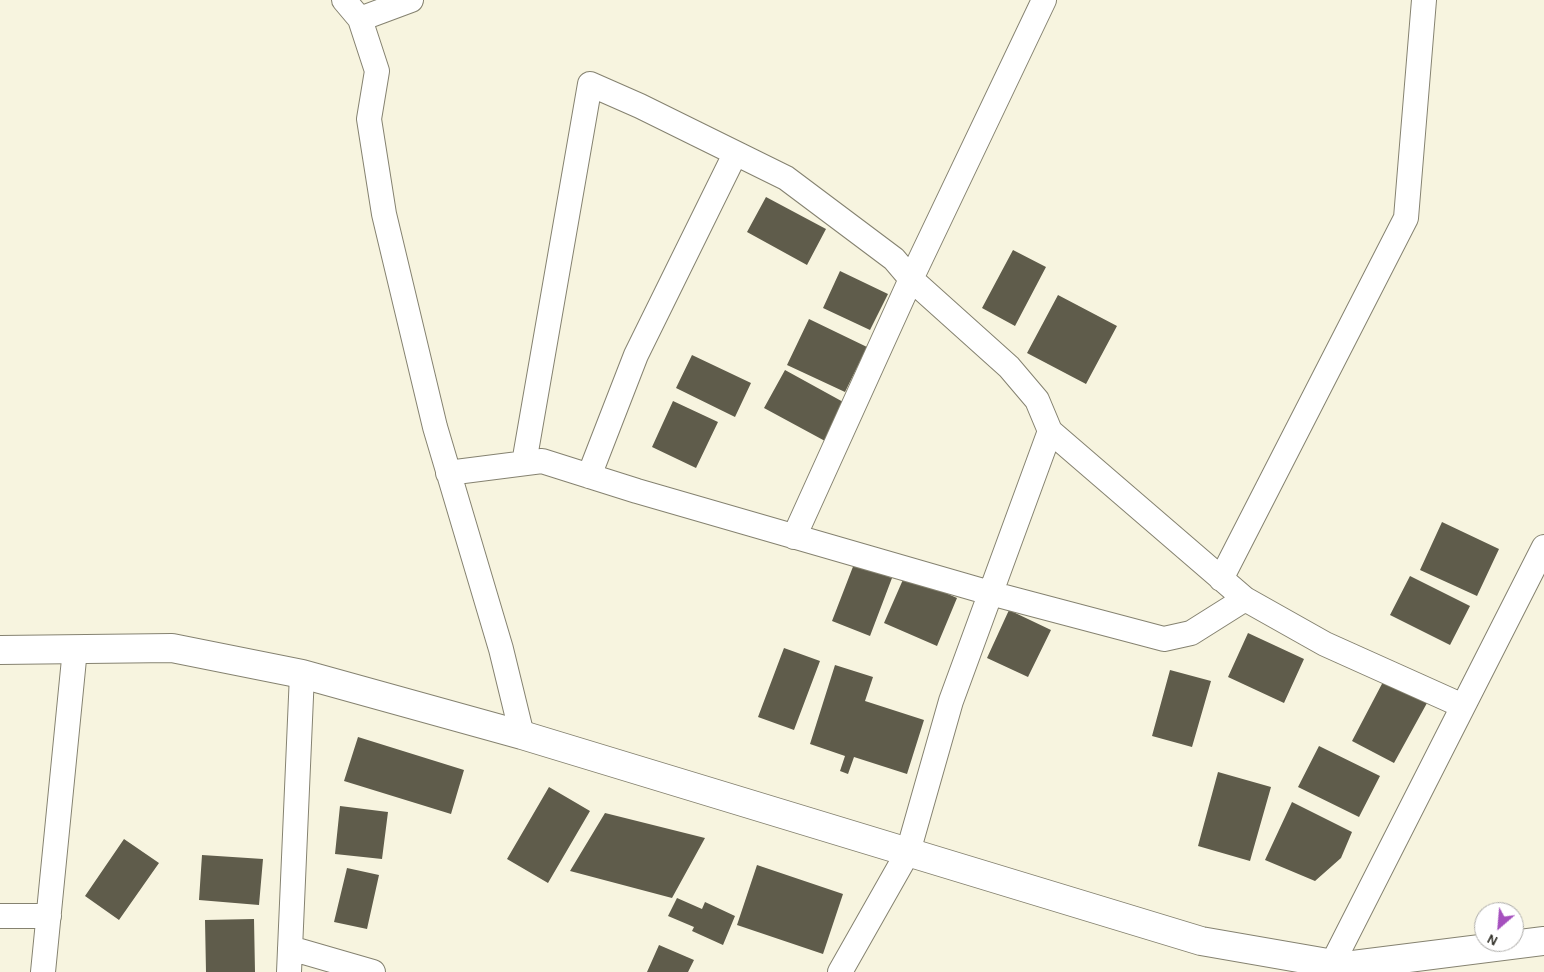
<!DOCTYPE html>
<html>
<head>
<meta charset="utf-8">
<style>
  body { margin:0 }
  #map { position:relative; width:1544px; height:972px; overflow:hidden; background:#f7f4df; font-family:Karla,sans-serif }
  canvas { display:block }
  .north { position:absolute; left:1474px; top:902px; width:50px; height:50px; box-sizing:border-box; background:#fff; border:1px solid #adaca9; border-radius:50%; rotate:207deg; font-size:14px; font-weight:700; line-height:20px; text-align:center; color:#313028 }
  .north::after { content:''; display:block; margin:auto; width:18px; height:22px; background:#a550be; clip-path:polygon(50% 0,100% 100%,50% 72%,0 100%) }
</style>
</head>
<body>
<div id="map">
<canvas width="1544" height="972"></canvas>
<div class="north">N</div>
</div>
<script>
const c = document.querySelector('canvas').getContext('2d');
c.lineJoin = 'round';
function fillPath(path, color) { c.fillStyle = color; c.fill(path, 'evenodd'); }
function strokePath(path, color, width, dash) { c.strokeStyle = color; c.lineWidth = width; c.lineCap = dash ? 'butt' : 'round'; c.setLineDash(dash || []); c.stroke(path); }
fillPath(new Path2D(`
  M766 197 826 229 807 265 747 232Z
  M1013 250 1046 267 1015 326 982 308Z
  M840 271 888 294 870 330 823 308Z
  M1058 295 1117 326 1086 384 1027 353Z
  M809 319 867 347 845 392 787 365Z
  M692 355 751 383 735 417 676 388Z
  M785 370 845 403 825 441 764 408Z
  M673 401 718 422 696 468 652 447Z
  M1442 522 1499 549 1477 596 1420 570Z
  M854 564 892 578 870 636 832 621Z
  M905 575 957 598 937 646 884 623Z
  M1410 576 1470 606 1450 645 1390 615Z
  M1009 610 1051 630 1028 677 987 658Z
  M1248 633 1304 659 1284 703 1228 677Z
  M784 648 820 661 794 730 758 717Z
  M835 665 873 677 865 701 924 720 907 774 854 757 848 774 840 771 845 756 810 744Z
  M1170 670 1211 681 1192 747 1152 736Z
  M1384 680 1427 703 1394 763 1352 741Z
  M358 737 464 770 451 814 344 781Z
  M1319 746 1380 776 1359 817 1298 787Z
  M1218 772 1271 787 1250 861 1198 846Z
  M549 787 590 811 548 883 507 859Z
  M1292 802 1352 832 1341 858 1315 881 1265 860Z
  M340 806 388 812 382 859 335 854Z
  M605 813 705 838 672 898 570 871Z
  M124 839 159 863 119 920 85 896Z
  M202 855 263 859 259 905 199 900Z
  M757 865 843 894 823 954 737 925Z
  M347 868 379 875 367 929 334 922Z
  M677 898 702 909 705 902 735 916 723 945 692 931 694 927 668 916Z
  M254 919 255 972H206L205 920Z
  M659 945 694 960 688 972H647Z`), '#5f5c4b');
const minor = new Path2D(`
  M344 0 360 19 377 71 369 119 384 214 435 427 501 649 522 735
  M360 19 411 0
  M524 463 590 84 640 106 786 178 894 259 911 279 1009 367 1037 400 1050 431 1245 599 1325 644 1463 706
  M448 473 542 461 637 491 990 593 1164 639 1191 633 1245 599
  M589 476 636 355 735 154
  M794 537 911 279 1044 0
  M1221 579 1406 218 1424 0
  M0 916H49
  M290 948 373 972
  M43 972 75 649
  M289 972 302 674
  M840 972 908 852 951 701 1050 431
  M1328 972 1544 547`);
const tertiary = new Path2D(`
  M0 650 172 648 302 674 522 735 1201 941 1345 966 1544 941`);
strokePath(minor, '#858270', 26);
strokePath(tertiary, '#858270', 30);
strokePath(minor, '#fff', 24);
strokePath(tertiary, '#fff', 28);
</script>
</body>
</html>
